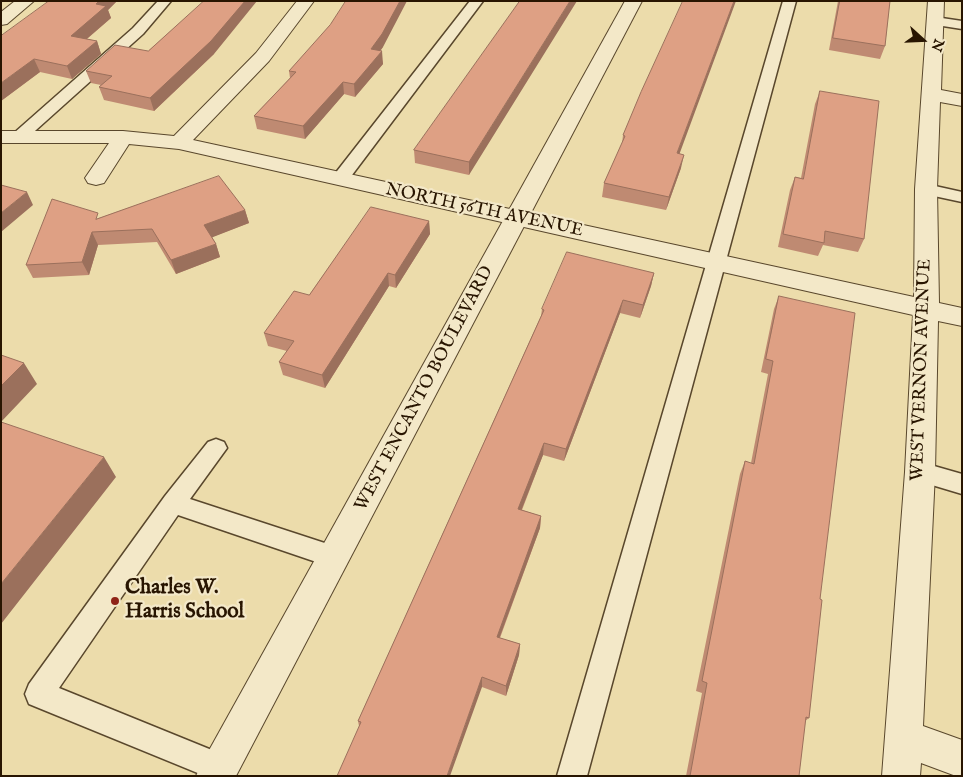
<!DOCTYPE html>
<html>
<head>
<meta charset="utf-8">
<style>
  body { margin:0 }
  #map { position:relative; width:963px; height:777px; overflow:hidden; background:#ecdcab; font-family:"IM FELL English",serif }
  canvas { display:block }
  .frame { position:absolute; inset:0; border:2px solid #281501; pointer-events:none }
  .north { position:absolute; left:898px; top:15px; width:50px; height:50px; -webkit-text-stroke:4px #f3e8c8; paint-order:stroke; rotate:110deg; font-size:14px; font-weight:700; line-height:20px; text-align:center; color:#281501 }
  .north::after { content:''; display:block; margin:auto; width:18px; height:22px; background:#281501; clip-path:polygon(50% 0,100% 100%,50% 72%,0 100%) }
</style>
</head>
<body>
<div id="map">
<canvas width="963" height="777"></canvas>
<div class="frame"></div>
<div class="north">N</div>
</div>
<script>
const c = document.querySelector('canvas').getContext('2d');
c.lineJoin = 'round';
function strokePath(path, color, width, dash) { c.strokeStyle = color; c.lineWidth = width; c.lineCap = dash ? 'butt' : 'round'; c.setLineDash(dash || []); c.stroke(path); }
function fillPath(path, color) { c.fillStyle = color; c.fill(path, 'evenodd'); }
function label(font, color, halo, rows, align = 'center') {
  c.font = font + ' "IM FELL English",serif'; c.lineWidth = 4.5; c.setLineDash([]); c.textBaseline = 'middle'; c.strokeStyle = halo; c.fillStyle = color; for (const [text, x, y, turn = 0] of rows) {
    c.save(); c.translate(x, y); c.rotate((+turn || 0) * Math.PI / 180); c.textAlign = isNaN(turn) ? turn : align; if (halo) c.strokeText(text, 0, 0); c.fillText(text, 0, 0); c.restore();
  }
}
const service = new Path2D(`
  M158 1H171L143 34 26 139H14L12 136 14 133 133 28Z
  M470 1H483L346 183H334L332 179 334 175Z
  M783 1H796L587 776H557Z
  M935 17 962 21V29L930 24 928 21 930 18Z
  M926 184 962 192V202L920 193 917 189 920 185Z
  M216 439 224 442 227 448 190 499 343 549 346 557 343 565 334 568 178 515 59 688 229 757 234 767 230 776H205L29 704 25 694 29 684 165 496 208 442Z
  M920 462 962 474V494L912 479 908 472 912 465Z`);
const minor = new Path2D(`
  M15 1H34L7 24 1 25V12Z
  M297 1H314L269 61 193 140 914 297 915 189 928 1H944L941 90 962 94V106L940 102 937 189 939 303 962 308V326L938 321 935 472 923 726 962 740V776H956L921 763 920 776H882L905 472 913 315 179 149 129 144 104 183 96 185 88 183 85 178 109 143H1V131H123L174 136 256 53Z`);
const tertiary = new Path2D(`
  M625 1H642L236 776H196L202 763Z`);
strokePath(service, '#59472c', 3);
strokePath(minor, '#59472c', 2);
strokePath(tertiary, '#59472c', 2);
fillPath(service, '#f3e8c8');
fillPath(minor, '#f3e8c8');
fillPath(tertiary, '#f3e8c8');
fillPath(new Path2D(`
  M49 1H117L108 10 111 18 87 39 97 41 101 54 72 79 40 72 1 101Z
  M520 1 469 175 415 163 414 150Z
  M838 1H890L885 46 880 59 829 50Z
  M383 47 380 51 383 64 355 97 344 94 305 139 257 129 254 116 290 78 289 71Z
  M148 51 214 54 154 111 104 100 99 87 101 85 91 83 86 71Z
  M820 91 864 239 858 252 823 245 818 256 778 247 790 190 795 177 801 178 815 104Z
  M623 135 679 154 681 168 666 210 602 197 604 183 622 144Z
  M245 210 249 223 212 237 216 244 220 257 176 274 157 242 98 245 89 275 33 278 26 265 101 218Z
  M429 221 430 234 396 288 389 286 325 388 283 375 279 362 287 351 268 346 264 333 309 295Z
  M654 273 651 286 640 318 620 313 564 461 543 455 522 510 541 516 540 528 500 638 520 644 519 655 506 696 482 687 359 726 358 721 541 316 542 309Z
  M779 296 820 599 809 718 805 721 799 776H686L702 693 696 691 740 474 745 461 751 463 768 374 761 372 774 309Z`), '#bf8a72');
fillPath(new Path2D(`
  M99 1H117L108 10 111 18 76 48 71 36Z
  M245 1H257L214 54 154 111 150 98Z
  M400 1H407L383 47 372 62 371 49Z
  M570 1H577L469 175V162Z
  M734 1H736L675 166 677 153Z
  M97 41 101 54 72 79 67 66Z
  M382 51 383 64 355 97 354 84Z
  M34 59 40 72 1 101V83Z
  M343 82 344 94 305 139 303 126Z
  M684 155 681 168 666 210 669 197Z
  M27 192 33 205 1 232V213Z
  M245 210 249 223 208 239 204 225Z
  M429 221 430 234 396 288 395 275Z
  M92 232 98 245 89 275 82 262Z
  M216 244 220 257 176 274 171 260Z
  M388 273 389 286 325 388 322 375Z
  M654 273 651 286 640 318 643 305Z
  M623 300 620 313 564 461 566 449Z
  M24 363 37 384 1 422V386Z
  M544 443 543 455 517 521 518 509Z
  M104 457 116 477 1 624V584Z
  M541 516 540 528 496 647 497 637Z
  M520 644 519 655 506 696V686Z
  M482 677V687L450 776H447Z`), '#9b705c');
const building = new Path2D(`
  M49 1H99L96 4 106 6 71 36 97 41 67 66 34 59 1 83V36Z
  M204 1H245L211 41 150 98 99 87 112 76 86 71 115 45 148 51Z
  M346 1H400L382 34 371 49 382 51 354 84 343 82 303 126 254 116 296 72 289 71 330 25Z
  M520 1H570L469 162 414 150Z
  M683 1H734L677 153 684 155 669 197 604 183 625 136 623 135 641 92Z
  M840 1H890L885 46 833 38Z
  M820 91 879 101 864 239 825 231 824 243 783 234 795 177 803 179Z
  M219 176 245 210 204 225 216 244 171 260 152 229 92 232 82 262 26 265 52 199 98 213 96 219Z
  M1 185 27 192 1 213Z
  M371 207 429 221 395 275 388 273 322 375 279 362 294 341 264 333 294 291 309 295Z
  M567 252 654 273 643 305 623 300 566 449 544 443 518 509 541 516 497 637 520 644 506 686 482 677 447 776H337L361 722 358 721 544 310 542 309Z
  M779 296 855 313 820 599 822 600 809 718 806 717 799 776H690L707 683 702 681 745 461 754 464 773 361 766 359Z
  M1 355 24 363 1 386Z
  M1 422 104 457 1 584Z`);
fillPath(building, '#dea084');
strokePath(building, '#9b705c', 1);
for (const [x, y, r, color] of [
  [115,601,5,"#8f2418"]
]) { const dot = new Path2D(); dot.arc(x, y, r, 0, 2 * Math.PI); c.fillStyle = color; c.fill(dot); strokePath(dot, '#f3e8c8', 2); }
label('18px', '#281501', '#f3e8c8', [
  ["NORTH 56TH AVENUE",484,211,12],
  ["WEST VERNON AVENUE",922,370,-88],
  ["WEST ENCANTO BOULEVARD",425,389,-62]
]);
label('bold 21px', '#281501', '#f3e8c8', [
  ["Charles W.",125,589],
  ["Harris School",125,613]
], 'left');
</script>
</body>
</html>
